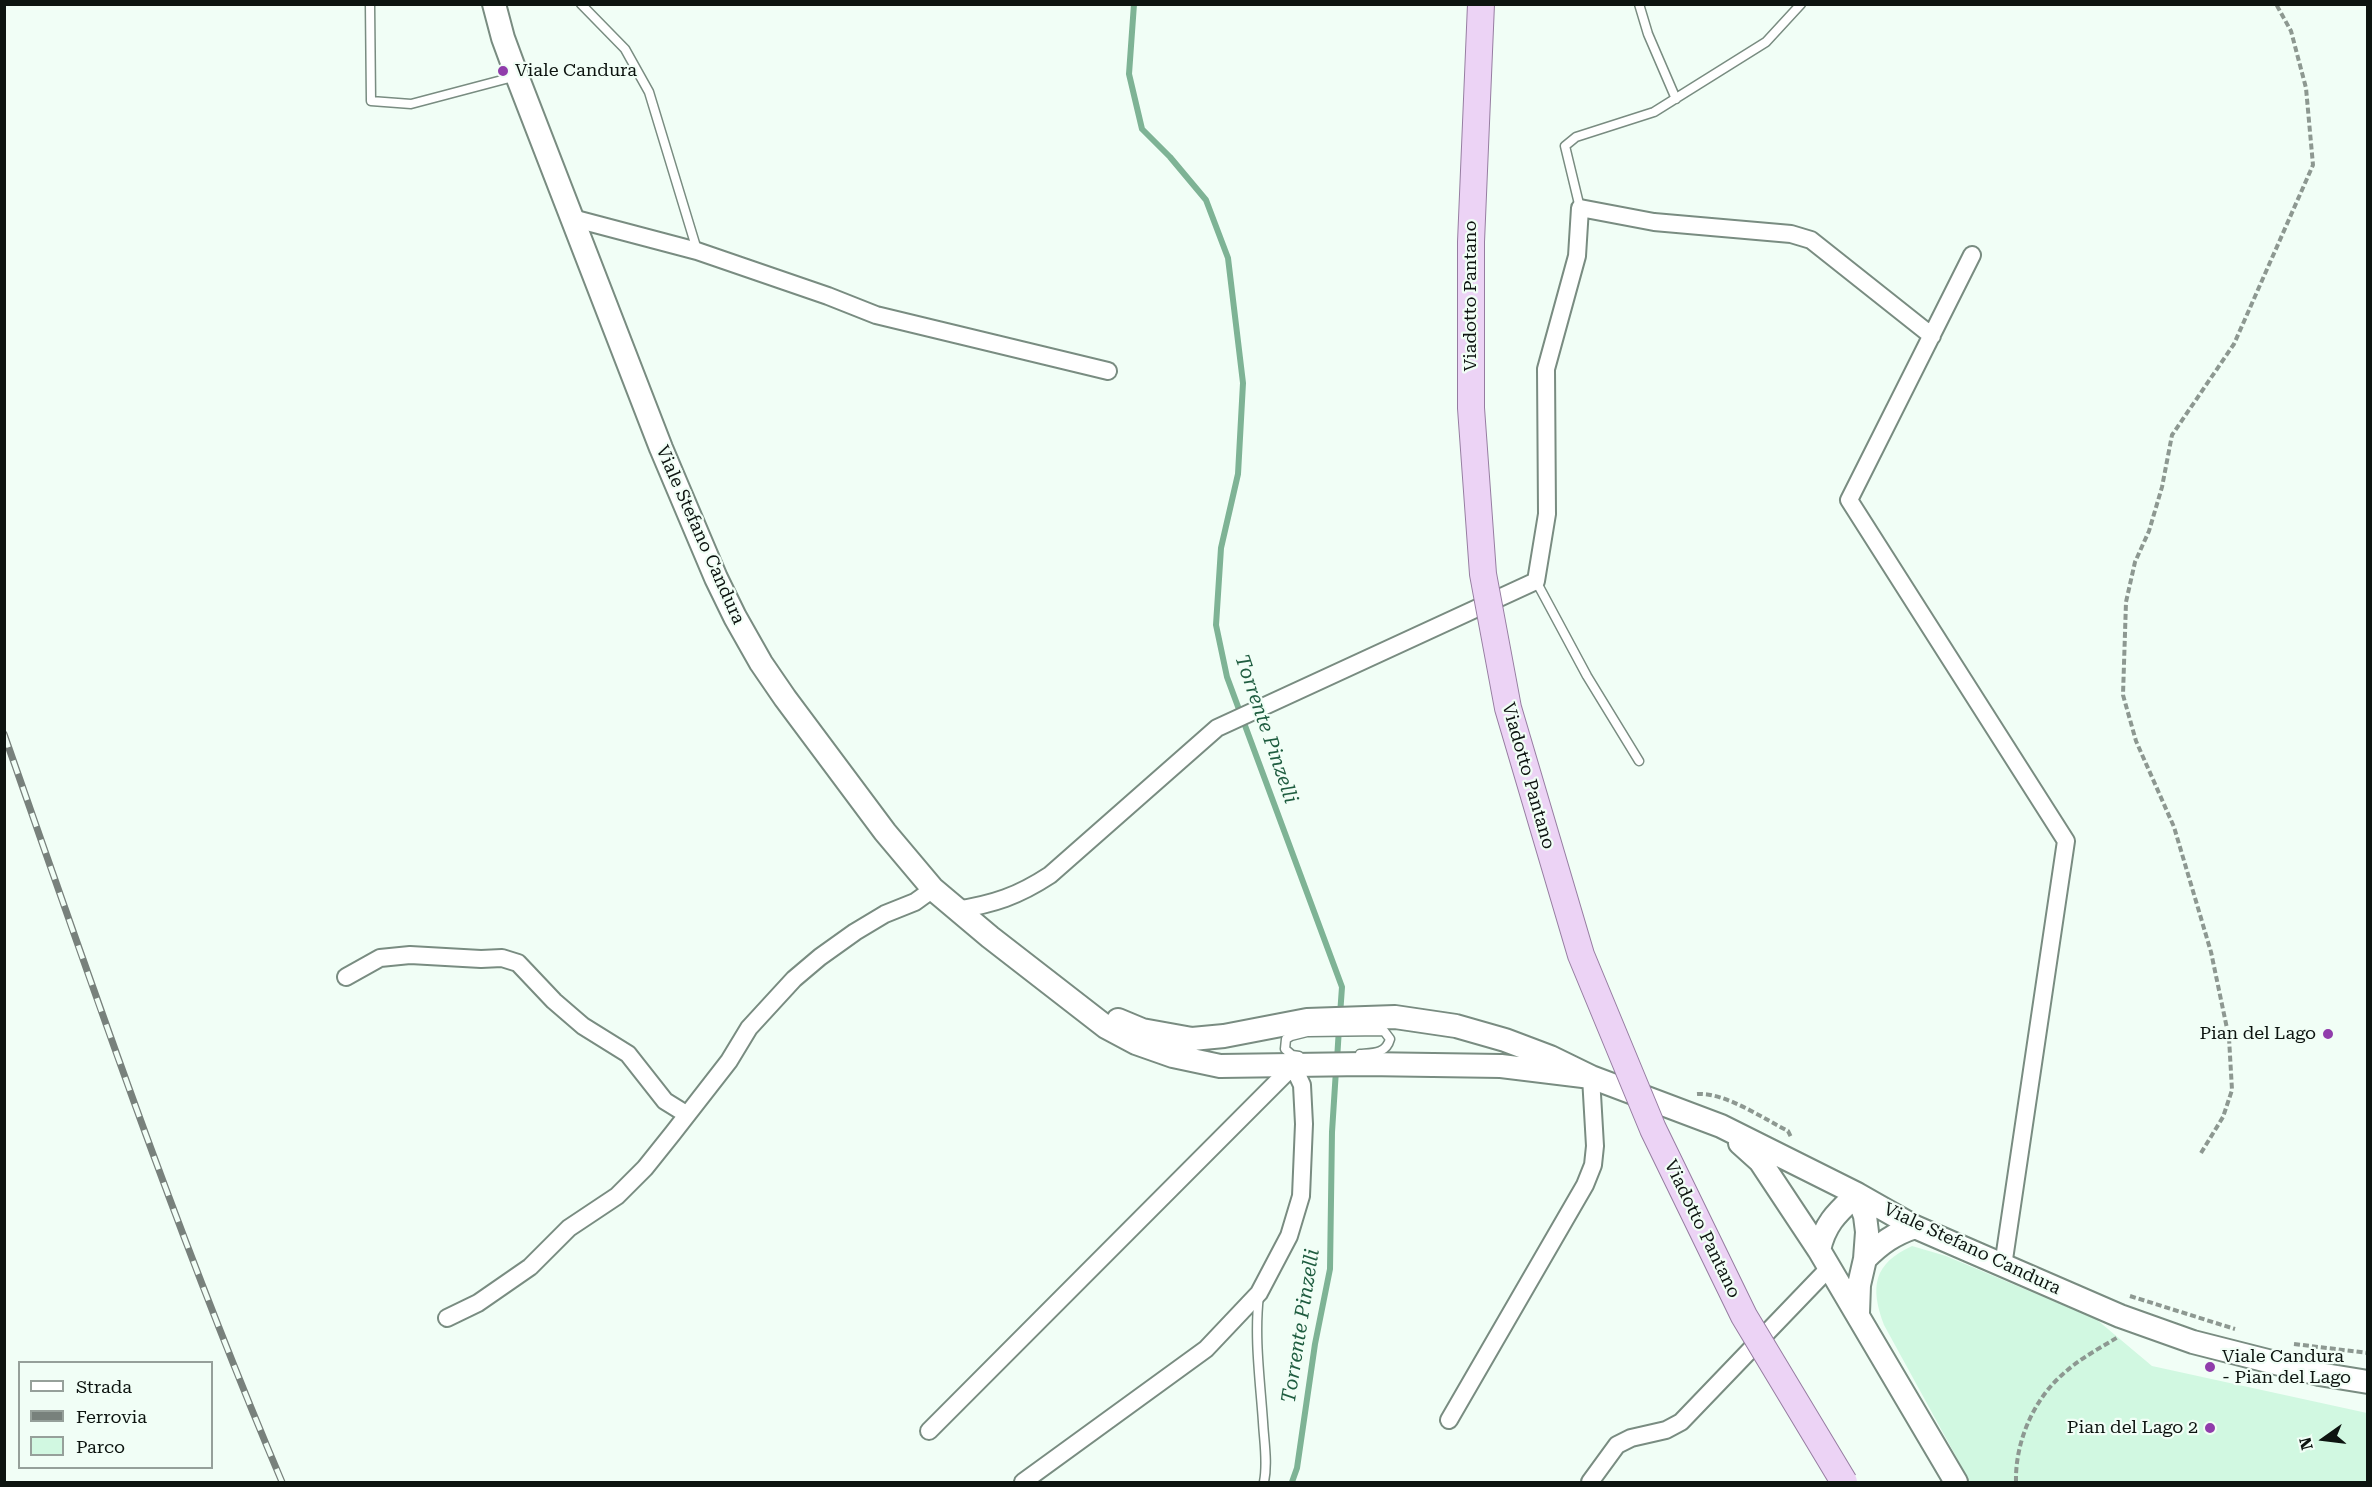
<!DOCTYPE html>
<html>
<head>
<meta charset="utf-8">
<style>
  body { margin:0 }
  #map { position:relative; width:2372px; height:1487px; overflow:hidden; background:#f1fef6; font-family:"Roboto Serif",serif }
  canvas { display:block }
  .frame { position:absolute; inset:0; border:6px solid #0d1410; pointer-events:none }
  .legend { position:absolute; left:18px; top:1361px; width:195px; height:108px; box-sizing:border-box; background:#f1fef6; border:2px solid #96a09a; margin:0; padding:8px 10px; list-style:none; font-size:18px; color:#0d1410 }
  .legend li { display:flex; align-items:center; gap:12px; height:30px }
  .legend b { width:30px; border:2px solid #96a09a }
  .north { position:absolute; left:2294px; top:1409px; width:60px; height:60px; -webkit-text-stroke:4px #f1fef6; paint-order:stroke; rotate:256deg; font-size:16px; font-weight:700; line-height:24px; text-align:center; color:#0d1410 }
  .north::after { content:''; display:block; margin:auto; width:21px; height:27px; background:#0d1410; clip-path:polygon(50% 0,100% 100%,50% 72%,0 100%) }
</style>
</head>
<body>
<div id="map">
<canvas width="2372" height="1487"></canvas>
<div class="frame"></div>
<ul class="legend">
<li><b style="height:8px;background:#fff"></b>Strada</li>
<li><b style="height:8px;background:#78817c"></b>Ferrovia</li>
<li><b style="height:16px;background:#d1f8e1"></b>Parco</li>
</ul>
<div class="north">N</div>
</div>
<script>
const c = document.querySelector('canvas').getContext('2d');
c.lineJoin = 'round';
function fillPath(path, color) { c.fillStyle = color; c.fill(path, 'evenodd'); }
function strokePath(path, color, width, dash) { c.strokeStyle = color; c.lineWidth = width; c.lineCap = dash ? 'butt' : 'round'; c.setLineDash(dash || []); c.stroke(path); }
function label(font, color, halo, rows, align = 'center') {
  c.font = font + ' "Roboto Serif",serif'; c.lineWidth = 4.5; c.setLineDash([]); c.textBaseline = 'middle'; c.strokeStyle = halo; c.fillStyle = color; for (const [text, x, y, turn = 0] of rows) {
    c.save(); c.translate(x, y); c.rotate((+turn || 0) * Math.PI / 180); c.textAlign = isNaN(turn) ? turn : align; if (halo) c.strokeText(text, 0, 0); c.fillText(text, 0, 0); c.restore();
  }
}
fillPath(new Path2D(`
  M1912 1246 1946 1256 2096 1319 2152 1366 2367 1413V1482H1970L1884 1325C1870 1287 1873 1264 1912 1246Z`), '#d1f8e1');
strokePath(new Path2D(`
  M1134 4 1129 74 1142 129 1170 157 1206 200 1228 258 1243 383 1238 474 1221 548 1216 625 1227 677 1342 987 1340 1015
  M1337 1060 1339 1028
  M1292 1482 1297 1468 1315 1344 1330 1269 1332 1132 1336 1070`), '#7eb395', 6);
const lane = new Path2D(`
  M370 4 371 101 411 104 517 76
  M581 4 625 49 649 92 697 250
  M1639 4 1648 34 1676 99
  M1580 208 1565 146 1576 137 1654 112 1766 42 1801 4
  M1536 581 1587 676 1639 761
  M1308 1032 1384 1031 1390 1039C1386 1054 1373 1053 1360 1054
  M1299 1056 1292 1055 1285 1049 1286 1039 1291 1036 1323 1028
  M1259 1295C1254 1337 1260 1379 1263 1422 1264 1441 1268 1463 1264 1482`);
const street = new Path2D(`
  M572 218 697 251 828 296 876 315 1108 371
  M1972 255 1849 500 2066 841 2003 1266
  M956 910C994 904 1018 896 1050 875L1217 728 1536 581 1547 514 1546 369 1577 256 1580 208 1654 222 1791 234 1811 240 1932 336
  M346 977 380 958 410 955 481 959 502 958 518 963 554 1001 583 1026 628 1054 665 1101 686 1114
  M447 1318 478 1303 530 1267 569 1228 617 1196 645 1168 673 1133 729 1061 749 1028 794 979 820 957 855 932 885 914 915 902 933 889
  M1449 1420 1585 1185 1593 1165 1595 1146 1591 1077
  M929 1431 1293 1066 1302 1085 1304 1124 1301 1196 1289 1236 1259 1293 1206 1349 1023 1482
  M1590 1482 1617 1445 1631 1438 1666 1430 1681 1422 1829 1268`);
const secondary = new Path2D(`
  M494 4 503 38 517 76 661 448 716 578 735 617 761 663 785 698 885 832 933 889 990 937 1106 1027 1136 1043 1173 1056 1220 1066 1365 1064 1501 1066 1591 1077
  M1118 1020 1142 1030 1192 1039 1224 1036 1307 1020 1395 1017 1456 1026 1505 1040 1550 1057 1591 1077 1721 1126 1857 1194 1915 1227 2120 1316 2193 1342 2319 1374 2368 1382
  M1740 1143 1760 1161 1819 1250 1956 1482
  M1819 1250C1825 1223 1837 1213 1857 1194L1865 1216 1867 1232 1865 1259 1859 1285 1858 1313
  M1865 1259C1881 1243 1894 1234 1915 1227`);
strokePath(lane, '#798c81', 11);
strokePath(street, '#798c81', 20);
strokePath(secondary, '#798c81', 26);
strokePath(new Path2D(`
  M1697 1094C1725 1092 1764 1119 1788 1131L1791 1137
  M2201 1153 2223 1117 2232 1090 2229 1038 2211 952 2174 827 2136 741 2123 695 2126 602 2135 562 2149 531 2162 487 2172 435 2234 344 2313 165 2306 88 2291 31 2276 4
  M2130 1296 2235 1329
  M2294 1344 2368 1353
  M2016 1482C2015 1443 2033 1400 2063 1374 2079 1359 2100 1348 2118 1337`), '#8d9891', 4, [6, 3]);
strokePath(lane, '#fff', 8);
strokePath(street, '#fff', 16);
strokePath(secondary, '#fff', 22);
const rail = new Path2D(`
  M4 734C92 985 178 1237 282 1482`);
strokePath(rail, '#78817c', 7);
strokePath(rail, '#f1fef6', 4.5, [14]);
const primaryBridge = new Path2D(`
  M1481 4 1471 242V408L1483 574 1508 708 1581 955 1653 1129 1744 1316 1844 1482`);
strokePath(primaryBridge, '#967da1', 28, []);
strokePath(primaryBridge, '#ecd3f5', 26);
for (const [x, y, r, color] of [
  [503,71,6,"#903dab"],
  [2328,1034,6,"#903dab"],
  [2210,1367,6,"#903dab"],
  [2210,1428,6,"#903dab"]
]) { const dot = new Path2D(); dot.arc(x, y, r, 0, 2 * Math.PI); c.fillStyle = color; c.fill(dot); strokePath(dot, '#f1fef6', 2); }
label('18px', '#0d1410', '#f1fef6', [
  ["Viale Candura",515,71],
  ["Pian del Lago",2316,1034,"right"],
  ["Viale Candura",2222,1357],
  ["- Pian del Lago",2222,1378],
  ["Pian del Lago 2",2198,1428,"right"]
], 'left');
label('18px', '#0d1410', '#f1fef6', [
  ["Viadotto Pantano",1471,296,-90],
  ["Viale Stefano Candura",700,535,66],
  ["Viadotto Pantano",1528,776,74],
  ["Viadotto Pantano",1702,1229,64],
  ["Viale Stefano Candura",1972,1249,25]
]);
label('italic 20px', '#1f5d40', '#f1fef6', [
  ["Torrente Pinzelli",1266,729,71],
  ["Torrente Pinzelli",1301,1326,-81]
]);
</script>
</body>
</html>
